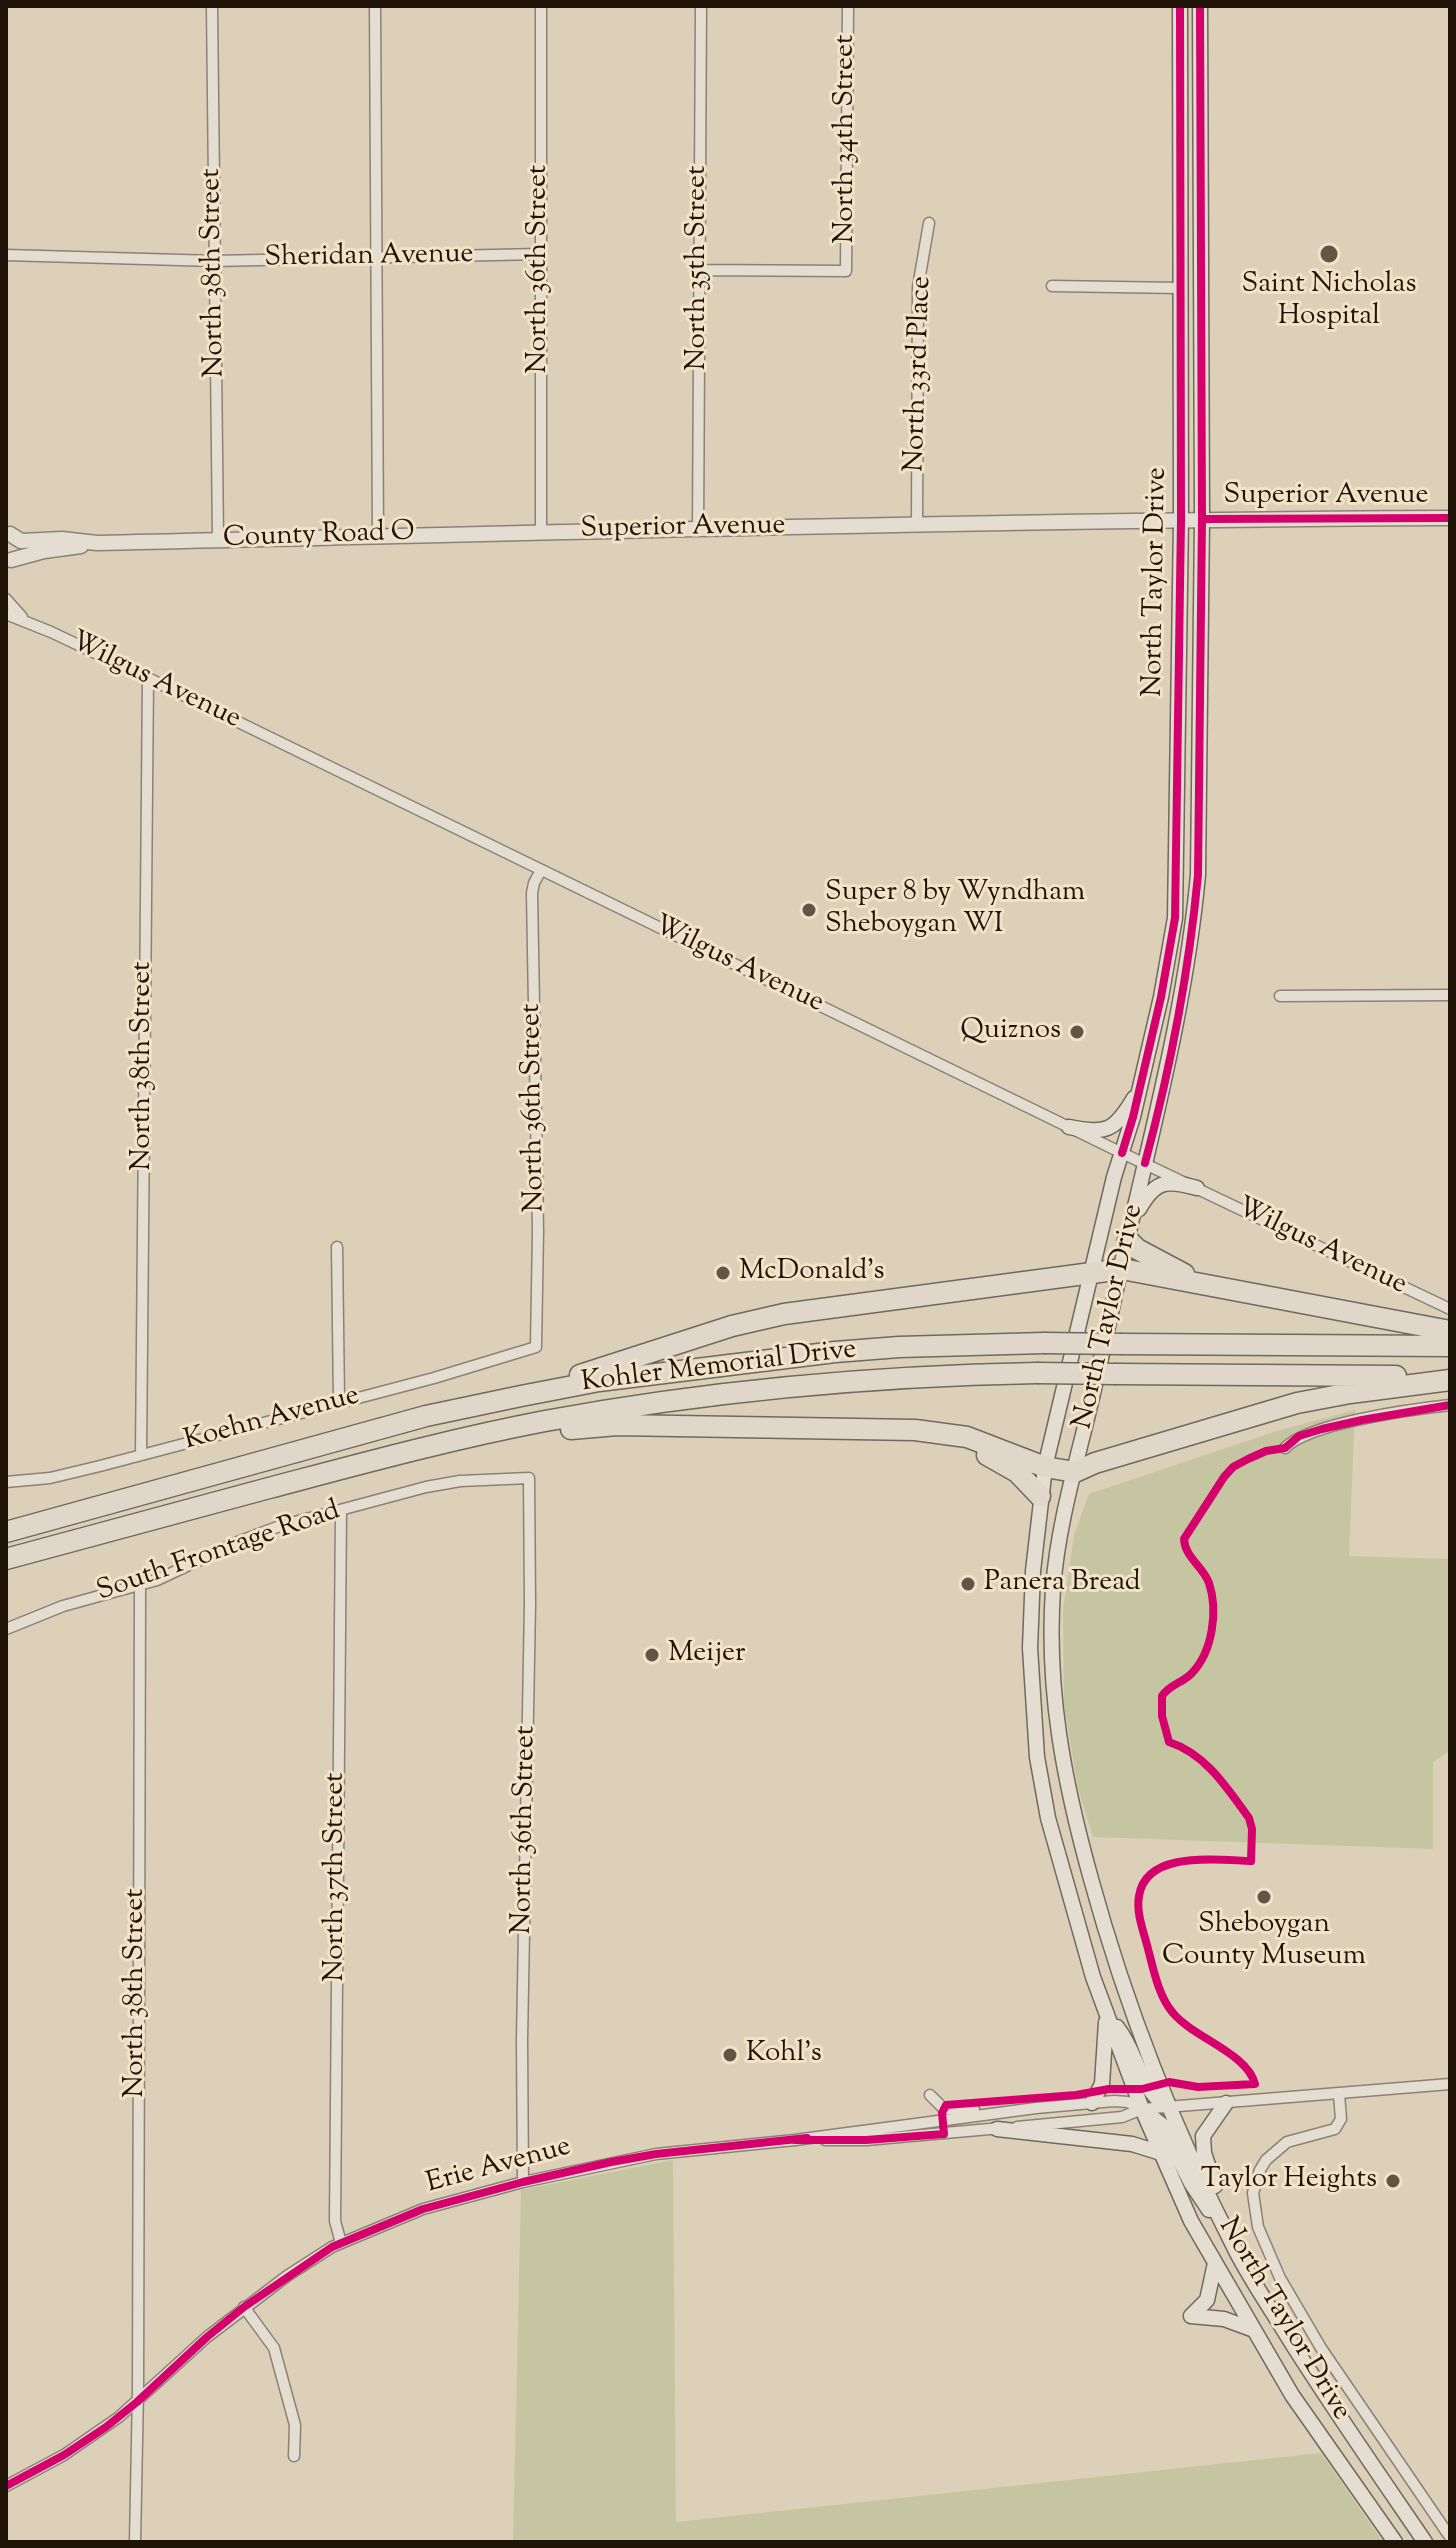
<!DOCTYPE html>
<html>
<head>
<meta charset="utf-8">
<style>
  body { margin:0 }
  #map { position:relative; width:1456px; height:2548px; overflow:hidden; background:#dcd0b9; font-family:"Sorts Mill Goudy",serif }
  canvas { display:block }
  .frame { position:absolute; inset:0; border:8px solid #201308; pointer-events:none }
</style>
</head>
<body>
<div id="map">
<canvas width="1456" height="2548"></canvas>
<div class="frame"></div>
</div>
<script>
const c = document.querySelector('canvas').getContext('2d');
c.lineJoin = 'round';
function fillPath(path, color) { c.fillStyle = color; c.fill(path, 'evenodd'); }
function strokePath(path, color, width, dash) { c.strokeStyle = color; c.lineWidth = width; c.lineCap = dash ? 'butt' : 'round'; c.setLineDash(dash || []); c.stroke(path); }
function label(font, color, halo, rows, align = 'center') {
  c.font = font + ' "Sorts Mill Goudy",serif'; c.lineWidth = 6; c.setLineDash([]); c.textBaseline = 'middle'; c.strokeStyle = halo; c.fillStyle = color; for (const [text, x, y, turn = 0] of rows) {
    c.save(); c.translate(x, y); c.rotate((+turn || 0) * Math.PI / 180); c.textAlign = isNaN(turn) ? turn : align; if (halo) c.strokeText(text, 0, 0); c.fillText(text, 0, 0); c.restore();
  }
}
fillPath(new Path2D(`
  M1355 1410 1349 1556 1449 1559 1448 1752 1433 1762V1849L1093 1837 1078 1788 1064 1705 1063 1610 1074 1535 1089 1494 1277 1431Z
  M673 2160 676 2522 1321 2453 1383 2542H513L521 2190Z`), '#c5c6a1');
const minor = new Path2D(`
  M212 6 218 540
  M375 6 378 536
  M541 6V532
  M6 255 215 261 540 254
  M699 270 846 271 848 6
  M1052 286 1180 288
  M917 525 918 287 929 223
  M698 529 701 6
  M6 599 22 617
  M6 614 51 632 148 678 1122 1153 1450 1309
  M1280 996 1450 995
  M337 1247 339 1402
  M1285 1448C1308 1423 1414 1409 1450 1405
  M141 1455 148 678
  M6 1482 50 1478 100 1466 434 1378 536 1347 538 1231 532 893 534 883 541 870
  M341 1510 335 2221 341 2243
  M6 1629 63 1606 157 1580 240 1541 280 1526 426 1487 460 1481 529 1478 530 1604 522 2040 523 2182
  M1339 2094 1341 2119 1335 2129 1287 2142 1266 2160 1260 2170 1253 2193 1258 2227 1280 2278 1321 2348 1450 2537
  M930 2095 944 2109 974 2110
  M1017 2127 1122 2117 1142 2109 1450 2084
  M825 2140H866L1001 2128
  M244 2307 274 2348 295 2425 294 2456
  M6 2486 64 2455 119 2417 207 2337 287 2276 332 2247 423 2209 523 2182 656 2154 795 2140 1036 2108 1114 2101 1128 2102 1141 2109
  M135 2542 138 2391 140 1585`);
const tertiary = new Path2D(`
  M10 534 21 541 62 539 97 543C548 533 999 520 1450 518
  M11 560 44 551 81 546`);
const secondary = new Path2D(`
  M1180 6 1181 520 1175 918 1161 997 1133 1117 1114 1177 1045 1467 1033 1571 1030 1648 1037 1757 1048 1818 1093 1977 1142 2109 1191 2221 1292 2395 1395 2542
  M1200 6 1202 519 1198 875C1188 984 1162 1091 1137 1198 1122 1258 1110 1320 1096 1380 1081 1449 1058 1519 1053 1589 1046 1690 1064 1782 1091 1879 1126 2007 1175 2132 1236 2251 1252 2282 1273 2312 1291 2342 1334 2410 1380 2476 1425 2542
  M1069 1127C1106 1134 1114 1132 1134 1098
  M1139 1209C1156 1179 1167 1180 1197 1188
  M1117 2027C1137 2052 1139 2088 1166 2106
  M1092 2103 1102 2084 1106 2022
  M1142 2109 1162 2125 1191 2183 1209 2210
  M997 2129 1132 2144 1161 2153
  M1215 2186 1204 2153 1203 2136 1226 2103
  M1191 2316 1224 2319 1254 2330
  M1191 2316 1207 2300 1215 2263`);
const motorway = new Path2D(`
  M1128 1240 1137 1249 1184 1274
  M1122 1344 1450 1346
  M1116 1374 1396 1376
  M580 1375 732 1326 784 1314 1122 1269 1450 1331
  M571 1429 617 1425 915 1430 967 1437 1045 1467 1075 1472 1095 1463 1297 1403 1350 1393 1450 1380
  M987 1455 1017 1472 1040 1496
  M6 1532 426 1416 521 1396 599 1381 835 1352 899 1347 1044 1343
  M6 1559C94 1535 181 1512 269 1488 360 1464 451 1439 545 1421 708 1391 872 1376 1037 1373`);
strokePath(minor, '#8b8274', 13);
strokePath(tertiary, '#8b8274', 17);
strokePath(secondary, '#70695c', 17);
strokePath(motorway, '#70695c', 23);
strokePath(minor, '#e3ddd2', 10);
strokePath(tertiary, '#e3ddd2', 14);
strokePath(secondary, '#e3ddd2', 14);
strokePath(motorway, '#ded7ca', 20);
const motorwayBridge = new Path2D(`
  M1044 1343 1122 1344
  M1037 1373 1116 1374`);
strokePath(motorwayBridge, '#70695c', 23, []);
strokePath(motorwayBridge, '#ded7ca', 20);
strokePath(new Path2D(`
  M1202 519 1450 518
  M1122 1153 1133 1117 1161 997 1175 918 1181 520 1180 6
  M1145 1163C1170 1070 1189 971 1198 875L1202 519 1200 6
  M795 2140H866L944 2134 942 2113 946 2105 1076 2095 1109 2089H1142L1169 2082 1198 2087 1255 2084C1247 2053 1194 2038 1173 2013 1158 1996 1153 1967 1147 1945 1143 1930 1136 1912 1139 1896 1146 1850 1217 1860 1251 1861L1252 1829 1249 1818C1227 1788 1206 1754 1169 1742L1162 1716V1696C1170 1684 1183 1683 1192 1673 1213 1651 1218 1610 1209 1583 1203 1566 1185 1558 1184 1539L1224 1477 1233 1467 1248 1459 1266 1451 1285 1448 1299 1436 1322 1429 1362 1420 1450 1405
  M6 2486 64 2455 106 2427 137 2402 207 2337 244 2307 332 2247 423 2209 523 2182 611 2162 656 2154 807 2138`), '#d6006c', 8);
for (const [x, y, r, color] of [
  [1329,254,10,"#625546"],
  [809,910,8,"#625546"],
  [1077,1032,8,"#625546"],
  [723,1273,8,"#625546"],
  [968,1584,8,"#625546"],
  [652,1655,8,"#625546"],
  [1264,1897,8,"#625546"],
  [730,2055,8,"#625546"],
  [1393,2181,8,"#625546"]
]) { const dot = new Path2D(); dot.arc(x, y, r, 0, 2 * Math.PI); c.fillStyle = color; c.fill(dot); strokePath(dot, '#f2e3c8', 3); }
label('28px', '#201308', '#f2e3c8', [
  ["North 34th Street",847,139,-90],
  ["Sheridan Avenue",369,258,-1],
  ["North 35th Street",699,268,-90],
  ["North 36th Street",540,269,-90],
  ["North 38th Street",215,273,-91],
  ["North 33rd Place",920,374,-88],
  ["Superior Avenue",1326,497],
  ["Superior Avenue",683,529,-1],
  ["County Road O",319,537,-2],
  ["North Taylor Drive",1157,582,-89],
  ["Wilgus Avenue",155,682,26],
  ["Wilgus Avenue",738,966,26],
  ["North 38th Street",144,1066,-90],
  ["North 36th Street",535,1108,-91],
  ["Wilgus Avenue",1321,1248,26],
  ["North Taylor Drive",1110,1317,-77],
  ["Kohler Memorial Drive",719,1368,-7],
  ["Koehn Avenue",272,1420,-15],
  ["South Frontage Road",219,1553,-19],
  ["North 36th Street",526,1830,-89],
  ["North 37th Street",337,1877,-90],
  ["North 38th Street",137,1993,-90],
  ["Erie Avenue",499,2167,-15],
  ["North Taylor Drive",1283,2320,59]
]);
label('28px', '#201308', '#f2e3c8', [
  ["Saint Nicholas",1329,286,"center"],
  ["Hospital",1329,318,"center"],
  ["Super 8 by Wyndham",825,894],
  ["Sheboygan WI",825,926],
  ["Quiznos",1061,1032,"right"],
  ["McDonald's",739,1273],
  ["Panera Bread",984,1584],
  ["Meijer",668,1655],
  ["Sheboygan",1264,1926,"center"],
  ["County Museum",1264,1958,"center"],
  ["Kohl's",746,2055],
  ["Taylor Heights",1377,2181,"right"]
], 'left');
</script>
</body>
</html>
